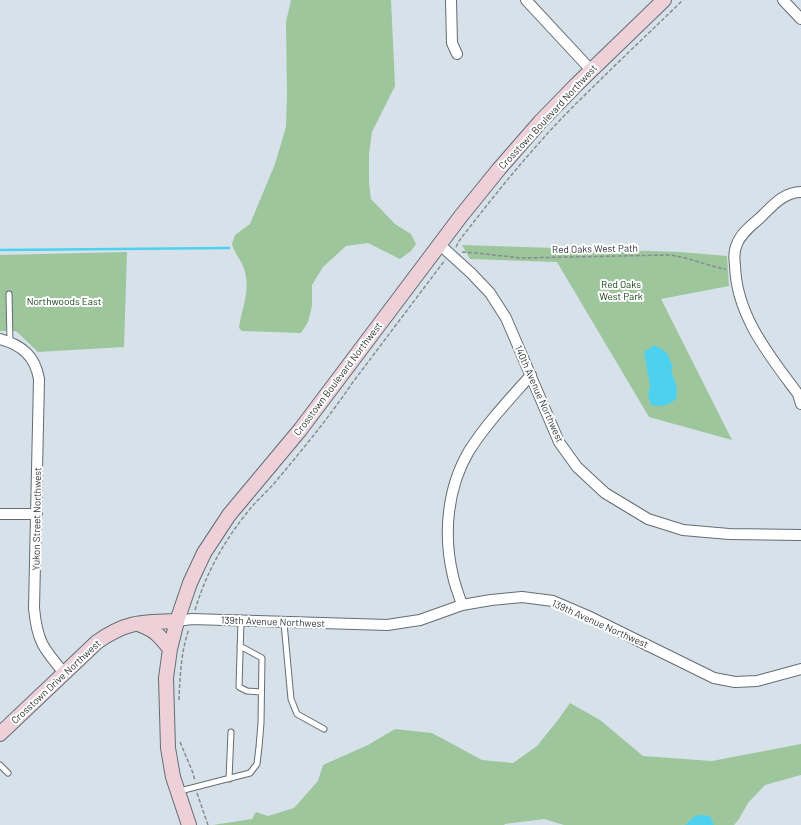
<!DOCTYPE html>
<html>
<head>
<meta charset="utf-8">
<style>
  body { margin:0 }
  canvas { display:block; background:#d7e1e9 }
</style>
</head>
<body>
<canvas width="801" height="825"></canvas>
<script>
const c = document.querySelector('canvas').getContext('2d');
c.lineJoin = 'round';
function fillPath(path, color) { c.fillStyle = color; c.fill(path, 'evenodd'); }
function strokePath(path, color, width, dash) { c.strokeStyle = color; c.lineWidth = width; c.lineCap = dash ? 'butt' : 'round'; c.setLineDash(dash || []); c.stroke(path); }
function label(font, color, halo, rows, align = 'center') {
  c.font = font + ' Barlow,sans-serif'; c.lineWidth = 4; c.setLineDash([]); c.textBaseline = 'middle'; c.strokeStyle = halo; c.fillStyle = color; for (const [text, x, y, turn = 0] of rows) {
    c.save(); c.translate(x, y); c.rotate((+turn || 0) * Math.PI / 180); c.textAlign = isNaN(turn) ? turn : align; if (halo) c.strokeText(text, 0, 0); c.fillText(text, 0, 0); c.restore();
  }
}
fillPath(new Path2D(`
  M291 0H391L395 86 372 132 369 154V183L371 199 395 224 411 234 416 244 411 251 400 259 368 243 346 246 323 267 312 285V306L308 322 301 333 242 331 239 328C242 306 252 289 243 266 240 259 234 252 232 244L235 235 250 224 275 164 286 127 287 96 286 22Z
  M462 245 680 252 727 256 729 286 661 299 732 440 649 417 557 262 470 259Z
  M127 252 124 347 38 352 16 331H0V255Z
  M570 703 600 720 643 756 712 761 801 744V775L765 785 748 803 739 819 734 825H564L544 819 505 824 504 825H213L252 819 256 812 268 816 294 808 318 781 323 765 368 745 395 729 432 733 482 760 513 763 537 746 558 720Z`), '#9dc69c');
fillPath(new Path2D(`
  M655 345 667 353 673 367 671 370 677 388 676 399C667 406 663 407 651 405L648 395 650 385 644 352Z
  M700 815 710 816 714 825H685L695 816Z`), '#4ed1ef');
strokePath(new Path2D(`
  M0 250 229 248`), '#4ed1ef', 2.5);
const lane = new Path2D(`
  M9 294 10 342
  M241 621 239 687 247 691 261 692
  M284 623 291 699 297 714 324 729
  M0 765 8 773
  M229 779 231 732
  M180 791 250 773 257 764 259 747 261 723 262 658 240 646`);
const street = new Path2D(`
  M451 0 452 43 457 54
  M526 0 591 70
  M783 0 801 19
  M801 192C784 192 773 205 761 217 752 225 741 233 737 244 734 250 734 258 735 265 736 315 769 355 798 394L801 404
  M439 244 471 273 490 293 506 318 559 442 577 467 605 493 648 519 683 530 729 534 801 535
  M0 339C22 345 35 356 39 379L34 608C37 641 43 648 64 673
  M0 514H37
  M462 605C459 595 455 586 453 576 443 535 447 488 469 451 486 424 509 400 531 375
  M177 621 192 619 387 625 420 620 462 605 491 600 522 597 553 601 588 616 714 678 735 682 757 681 801 669`);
const secondary = new Path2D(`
  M138 624C155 630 159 635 170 649
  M0 734 97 642C127 621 142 622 177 621
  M189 825 173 777 168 748 166 678 170 649 177 621 190 583 204 553 229 515 300 430 461 216 499 169 540 122 576 85 664 0`);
strokePath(lane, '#646d74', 7);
strokePath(street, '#646d74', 12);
strokePath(secondary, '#646d74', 16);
strokePath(new Path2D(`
  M456 247 459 241C499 189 540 138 587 93 618 62 651 31 683 0
  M462 252 486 254 520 258 669 255C689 257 706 266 726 269
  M195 610C206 573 225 539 250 509 258 499 268 491 277 480 303 449 330 416 353 382L445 260
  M179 700C180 676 181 651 189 629
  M180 742 193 773 195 781
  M197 793 208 825`), '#868d92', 1.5, [4, 2]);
strokePath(lane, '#fff', 5);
strokePath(street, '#fff', 10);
strokePath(secondary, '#edd0d8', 14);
label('10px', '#323639', '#fff', [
  ["Crosstown Boulevard Northwest",548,117,-47],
  ["Red Oaks West Path",595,249,-1],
  ["Crosstown Boulevard Northwest",338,379,-53],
  ["140th Avenue Northwest",539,394,66],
  ["Yukon Street Northwest",37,519,-89],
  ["139th Avenue Northwest",273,622,2],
  ["139th Avenue Northwest",600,624,24],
  ["Crosstown Drive Northwest",56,682,-43]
]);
label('10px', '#134214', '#fff', [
  ["Red Oaks",621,285],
  ["West Park",621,297],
  ["Northwoods East",64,302]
]);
</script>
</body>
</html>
